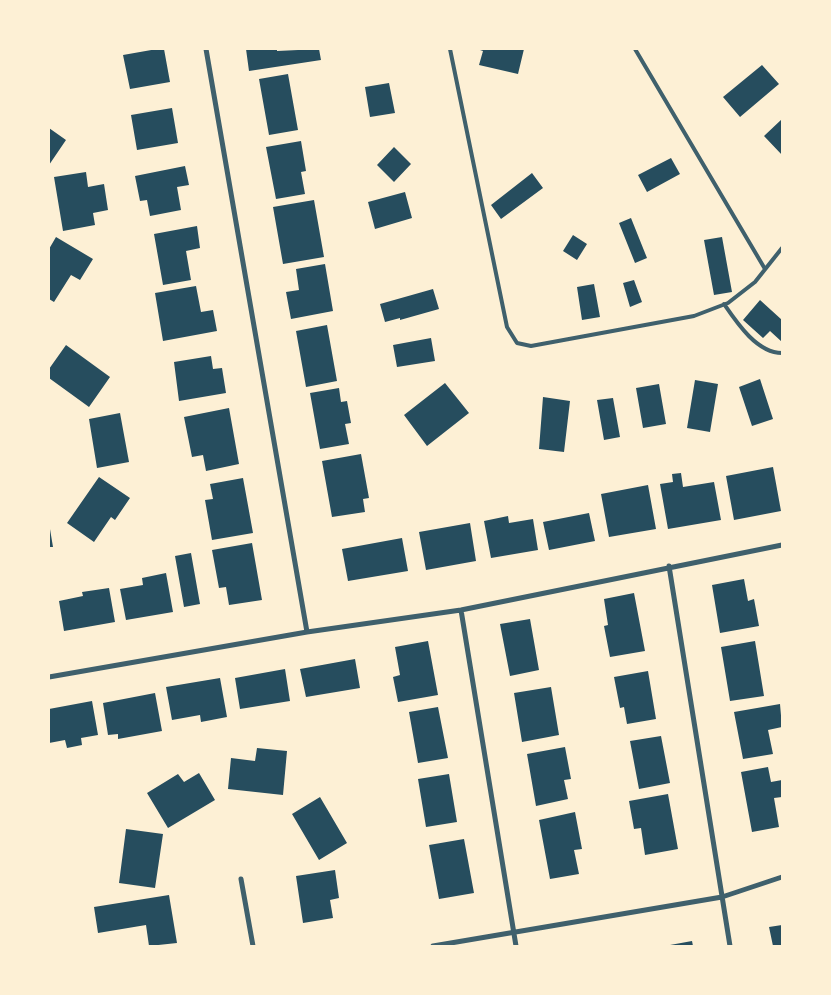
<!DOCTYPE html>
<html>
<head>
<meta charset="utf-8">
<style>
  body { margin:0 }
  #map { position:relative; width:831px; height:995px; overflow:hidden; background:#fdf0d5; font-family:Spectral,serif }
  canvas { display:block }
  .frame { position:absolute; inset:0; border:50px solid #fdf0d5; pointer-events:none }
</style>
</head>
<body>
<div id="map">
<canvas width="831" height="995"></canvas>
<div class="frame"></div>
</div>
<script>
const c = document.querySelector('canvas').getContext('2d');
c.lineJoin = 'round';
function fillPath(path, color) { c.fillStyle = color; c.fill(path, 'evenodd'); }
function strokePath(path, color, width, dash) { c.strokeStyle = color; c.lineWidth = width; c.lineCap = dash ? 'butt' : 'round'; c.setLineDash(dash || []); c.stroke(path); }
fillPath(new Path2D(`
  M157 49H164L170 82 130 89 123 55Z
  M246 49H277V51L319 49 321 60 249 71Z
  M477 49H524L518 74 479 65 483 51Z
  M762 65 779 84 740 117 723 97Z
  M288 74 298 130 269 135 259 79Z
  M389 83 395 113 370 117 365 87Z
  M172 108 178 143 137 150 131 115Z
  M782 119V155L764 136Z
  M49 128 66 140 49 165Z
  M301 141 306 171 301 172 305 194 276 199 266 147Z
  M394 147 411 164 394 182 377 165Z
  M671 158 680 174 647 192 638 175Z
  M185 166 189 185 177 187 181 210 150 216 147 200 140 201 135 176Z
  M86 172 88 187 104 184 108 210 93 213 95 225 63 231 54 177Z
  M532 173 543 188 501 219 491 205Z
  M405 192 412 218 375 229 368 202Z
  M314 200 324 257 283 264 273 207Z
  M631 218 647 258 635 263 619 223Z
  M197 226 200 248 186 251 191 280 163 285 154 234Z
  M573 235 587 244 577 260 563 251Z
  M56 237 93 259 80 280 71 275 54 302 49 299V249Z
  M722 237 732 292 714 295 704 240Z
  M325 264 333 311 291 319 286 292 299 290 296 269Z
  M634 280 642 302 630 307 623 283Z
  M594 284 600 317 582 320 577 287Z
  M196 286 201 312 213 310 217 331 163 341 155 293Z
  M433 289 439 309 400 320V318L385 322 380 304Z
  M760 300 782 320V342L770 331 763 338 743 320Z
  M327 325 337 381 306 387 296 331Z
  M431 338 435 361 397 367 393 345Z
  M66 345 110 377 89 407 49 378V369Z
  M211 356 213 369 222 368 226 393 179 401 174 362Z
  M760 379 773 419 752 426 739 387Z
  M695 380 718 384 710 432 687 428Z
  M445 383 469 413 427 446 404 415Z
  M659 384 666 424 643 428 636 388Z
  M339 388 341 402 347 401 351 423 345 424 349 444 320 449 310 393Z
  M543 397 570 401 564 452 539 449Z
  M613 398 620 437 604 440 597 400Z
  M229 408 239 464 206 471 203 455 192 457 184 417Z
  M120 413 129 462 97 468 89 419Z
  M361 454 369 498 363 499 365 512 332 517 322 461Z
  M773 467 781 511 734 520 726 476Z
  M681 473 683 487 714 482 721 520 668 529 660 484 673 482 672 474Z
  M99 477 130 498 115 520 111 517 94 542 67 523Z
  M243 478 253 533 212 540 205 500 213 499 210 484Z
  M648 485 656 529 609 537 601 494Z
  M589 513 595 541 549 550 543 522Z
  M508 516 509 523 533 519 538 550 491 558 484 521Z
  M49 523 53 547H49Z
  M470 523 476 561 426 570 419 532Z
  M402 538 408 571 348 581 342 549Z
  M252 543 262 600 229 605 226 587 219 588 212 550Z
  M191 553 200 604 184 607 175 556Z
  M166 573 173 612 126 620 120 589 143 585 142 578Z
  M744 579 748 601 754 599 759 626 720 633 712 585Z
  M109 588 115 622 64 631 59 601 83 596 82 592Z
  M634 593 645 651 610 657 604 626 608 625 604 599Z
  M530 619 539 670 510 676 500 624Z
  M428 641 438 695 398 702 393 677 400 675 395 647Z
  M755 641 764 696 730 701 721 647Z
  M355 659 360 688 306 697 300 669Z
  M285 669 290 701 240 709 235 678Z
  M648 671 656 719 627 724 624 707 620 708 614 677Z
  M220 678 227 717 201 722 200 715 172 720 166 687Z
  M551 687 559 735 522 742 514 693Z
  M155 693 162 731 118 739V734L108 735 103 703Z
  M92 701 98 735 81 738 82 745 67 748 65 740 49 743V709Z
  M780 704 782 727 768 730 773 754 743 759 734 712Z
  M438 707 448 758 418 763 409 712Z
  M661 736 670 783 639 789 630 741Z
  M565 747 571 779 564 780 568 799 536 806 527 754Z
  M257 748 287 751 283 795 228 789 231 758 255 761Z
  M768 767 771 782 782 780V797L774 798 779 827 752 832 741 772Z
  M199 773 215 800 168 828 147 793 178 774 184 782Z
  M449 774 457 822 426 827 418 779Z
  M668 794 678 849 645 855 641 828 634 829 629 801Z
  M320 797 347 843 319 860 292 814Z
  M575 812 582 849 574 850 579 874 550 879 539 820Z
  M126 829 163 834 155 888 119 883Z
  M464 839 474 893 439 899 429 845Z
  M335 870 339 898 330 900 333 918 303 923 296 876Z
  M169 895 177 943 149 946 146 925 98 933 94 907Z
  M782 925V946H773L769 927Z
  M692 941 693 946H670V945Z`), '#264d5e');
strokePath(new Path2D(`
  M450 49 507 327 517 343 531 346 694 316 728 303 755 282 782 248
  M635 49 765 269
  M724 304C737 323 757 353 782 353`), '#3f606c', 4);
strokePath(new Path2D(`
  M206 49 307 632
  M669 566 730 946
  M461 610 516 946
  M49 677 307 632 461 610 782 545
  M241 879 253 946
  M433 946 722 897 782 877`), '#3f606c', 5);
</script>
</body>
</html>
